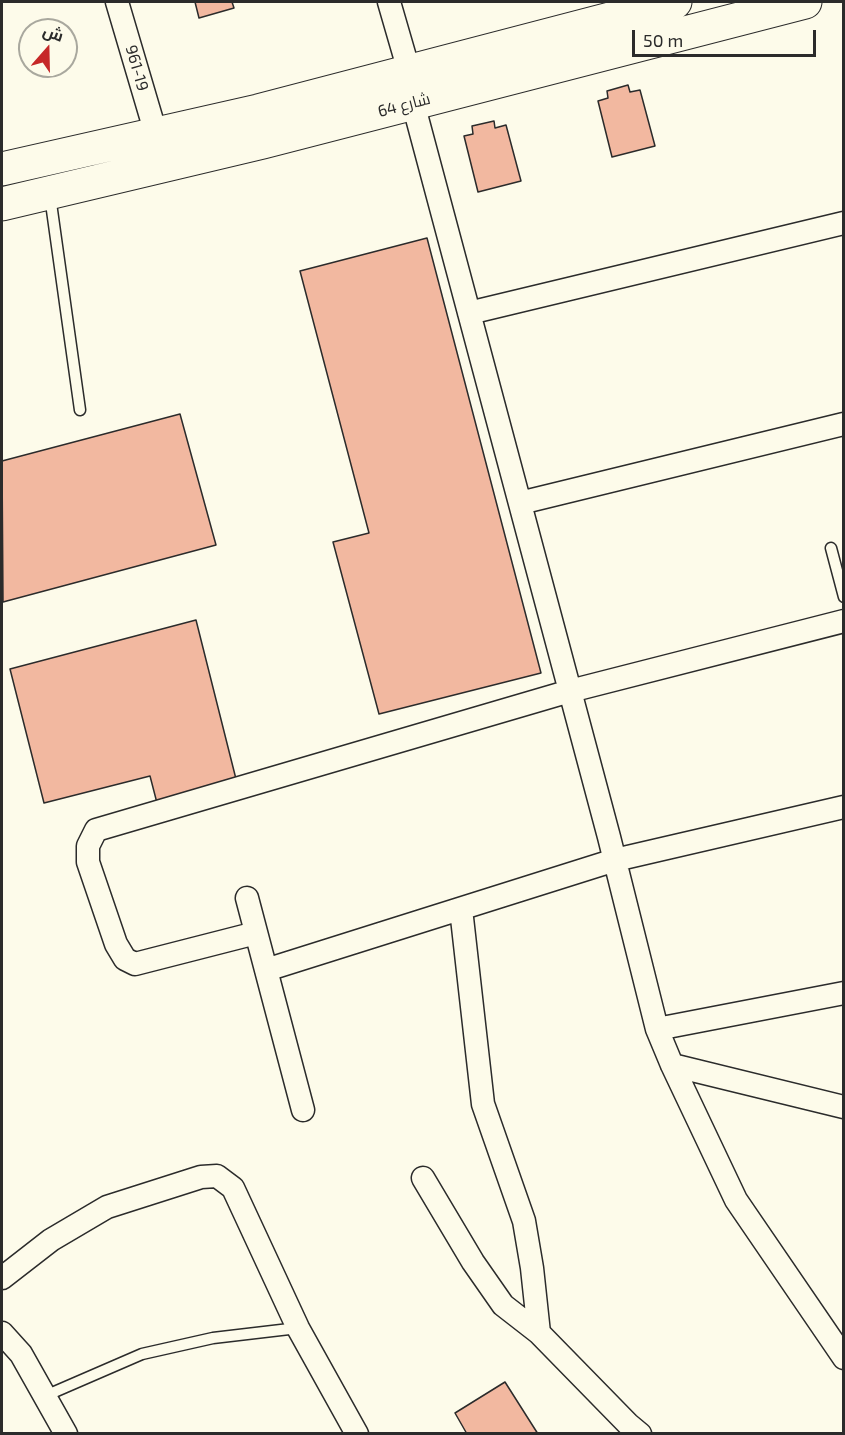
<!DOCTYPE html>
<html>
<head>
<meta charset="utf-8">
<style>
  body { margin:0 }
  #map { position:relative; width:845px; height:1435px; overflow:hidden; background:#fdfbea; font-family:"Exo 2",Cairo,sans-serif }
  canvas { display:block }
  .frame { position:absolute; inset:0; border:3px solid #2b2b2b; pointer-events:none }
  .north { position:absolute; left:18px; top:18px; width:60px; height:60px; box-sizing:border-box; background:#fdfbea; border:2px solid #a9a89e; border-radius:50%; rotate:20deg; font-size:16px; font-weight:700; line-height:24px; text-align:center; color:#2b2b2b }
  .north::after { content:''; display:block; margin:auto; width:21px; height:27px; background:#c62828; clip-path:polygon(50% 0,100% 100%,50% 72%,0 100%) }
  .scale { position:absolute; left:632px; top:30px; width:184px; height:27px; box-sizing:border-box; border:3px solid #2b2b2b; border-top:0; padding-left:8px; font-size:18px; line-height:21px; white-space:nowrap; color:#2b2b2b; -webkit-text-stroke:4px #fdfbea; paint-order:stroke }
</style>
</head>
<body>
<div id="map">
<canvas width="845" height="1435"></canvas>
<div class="frame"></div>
<div class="north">ش</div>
<div class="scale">50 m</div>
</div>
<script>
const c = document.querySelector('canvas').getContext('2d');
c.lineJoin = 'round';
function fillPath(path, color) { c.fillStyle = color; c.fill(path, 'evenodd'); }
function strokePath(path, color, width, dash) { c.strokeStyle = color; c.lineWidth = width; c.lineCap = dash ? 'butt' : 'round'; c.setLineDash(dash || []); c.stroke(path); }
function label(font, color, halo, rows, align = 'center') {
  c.font = font + ' "Exo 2",Cairo,sans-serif'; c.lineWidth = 4.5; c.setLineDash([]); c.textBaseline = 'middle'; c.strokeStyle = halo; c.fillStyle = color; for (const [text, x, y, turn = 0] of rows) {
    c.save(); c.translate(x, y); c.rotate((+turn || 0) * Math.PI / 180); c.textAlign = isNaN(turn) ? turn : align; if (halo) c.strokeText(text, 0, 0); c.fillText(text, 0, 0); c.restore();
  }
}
const building = new Path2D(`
  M195 2H232L234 8 199 18Z
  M628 85 630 92 640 90 655 146 612 157 598 101 608 98 607 91Z
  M494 121 495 128 506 125 521 181 478 192 464 136 473 134 472 126Z
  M427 238 541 673 379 714 333 542 369 533 300 271Z
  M180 414 216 545 3 602 2 461Z
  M196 620 237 783 157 803 150 776 44 803 10 669Z
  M505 1382 538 1434H467L455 1413Z`);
fillPath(building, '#f2b8a0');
strokePath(building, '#2b2b2b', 1.5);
const service = new Path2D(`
  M50 196 80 410
  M831 548 844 597
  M45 1396 142 1354 213 1338 298 1328`);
const minor = new Path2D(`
  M117 2 156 134
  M389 2 409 71
  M413 103 609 837 657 1029 672 1065 736 1200 844 1358
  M469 313 844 223
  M520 503 844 424
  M247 898 303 1110
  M461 909 483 1104 524 1221 532 1268 539 1333
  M256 933 135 964 125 959 116 944 88 862V846L96 830 570 691 844 621
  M266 970 615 860 844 807
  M657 1029 844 993
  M672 1065 844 1107
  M423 1178 473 1262 503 1305 539 1333 628 1424 640 1434
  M2 1278 51 1240 107 1207 201 1177 217 1176 233 1188 298 1328 357 1434
  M2 1333 21 1354 66 1434`);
const primary = new Path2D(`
  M2 169 258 111 675 2
  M2 204 263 142 805 2`);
strokePath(service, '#2b2b2b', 13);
strokePath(minor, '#2b2b2b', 25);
strokePath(primary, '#2b2b2b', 35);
strokePath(service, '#fdfbea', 10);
strokePath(minor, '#fdfbea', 22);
strokePath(primary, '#fdfbea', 33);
label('16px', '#2b2b2b', '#fdfbea', [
  ["961-19",137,68,74],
  ["شارع 64",404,105,-15]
]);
</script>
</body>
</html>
